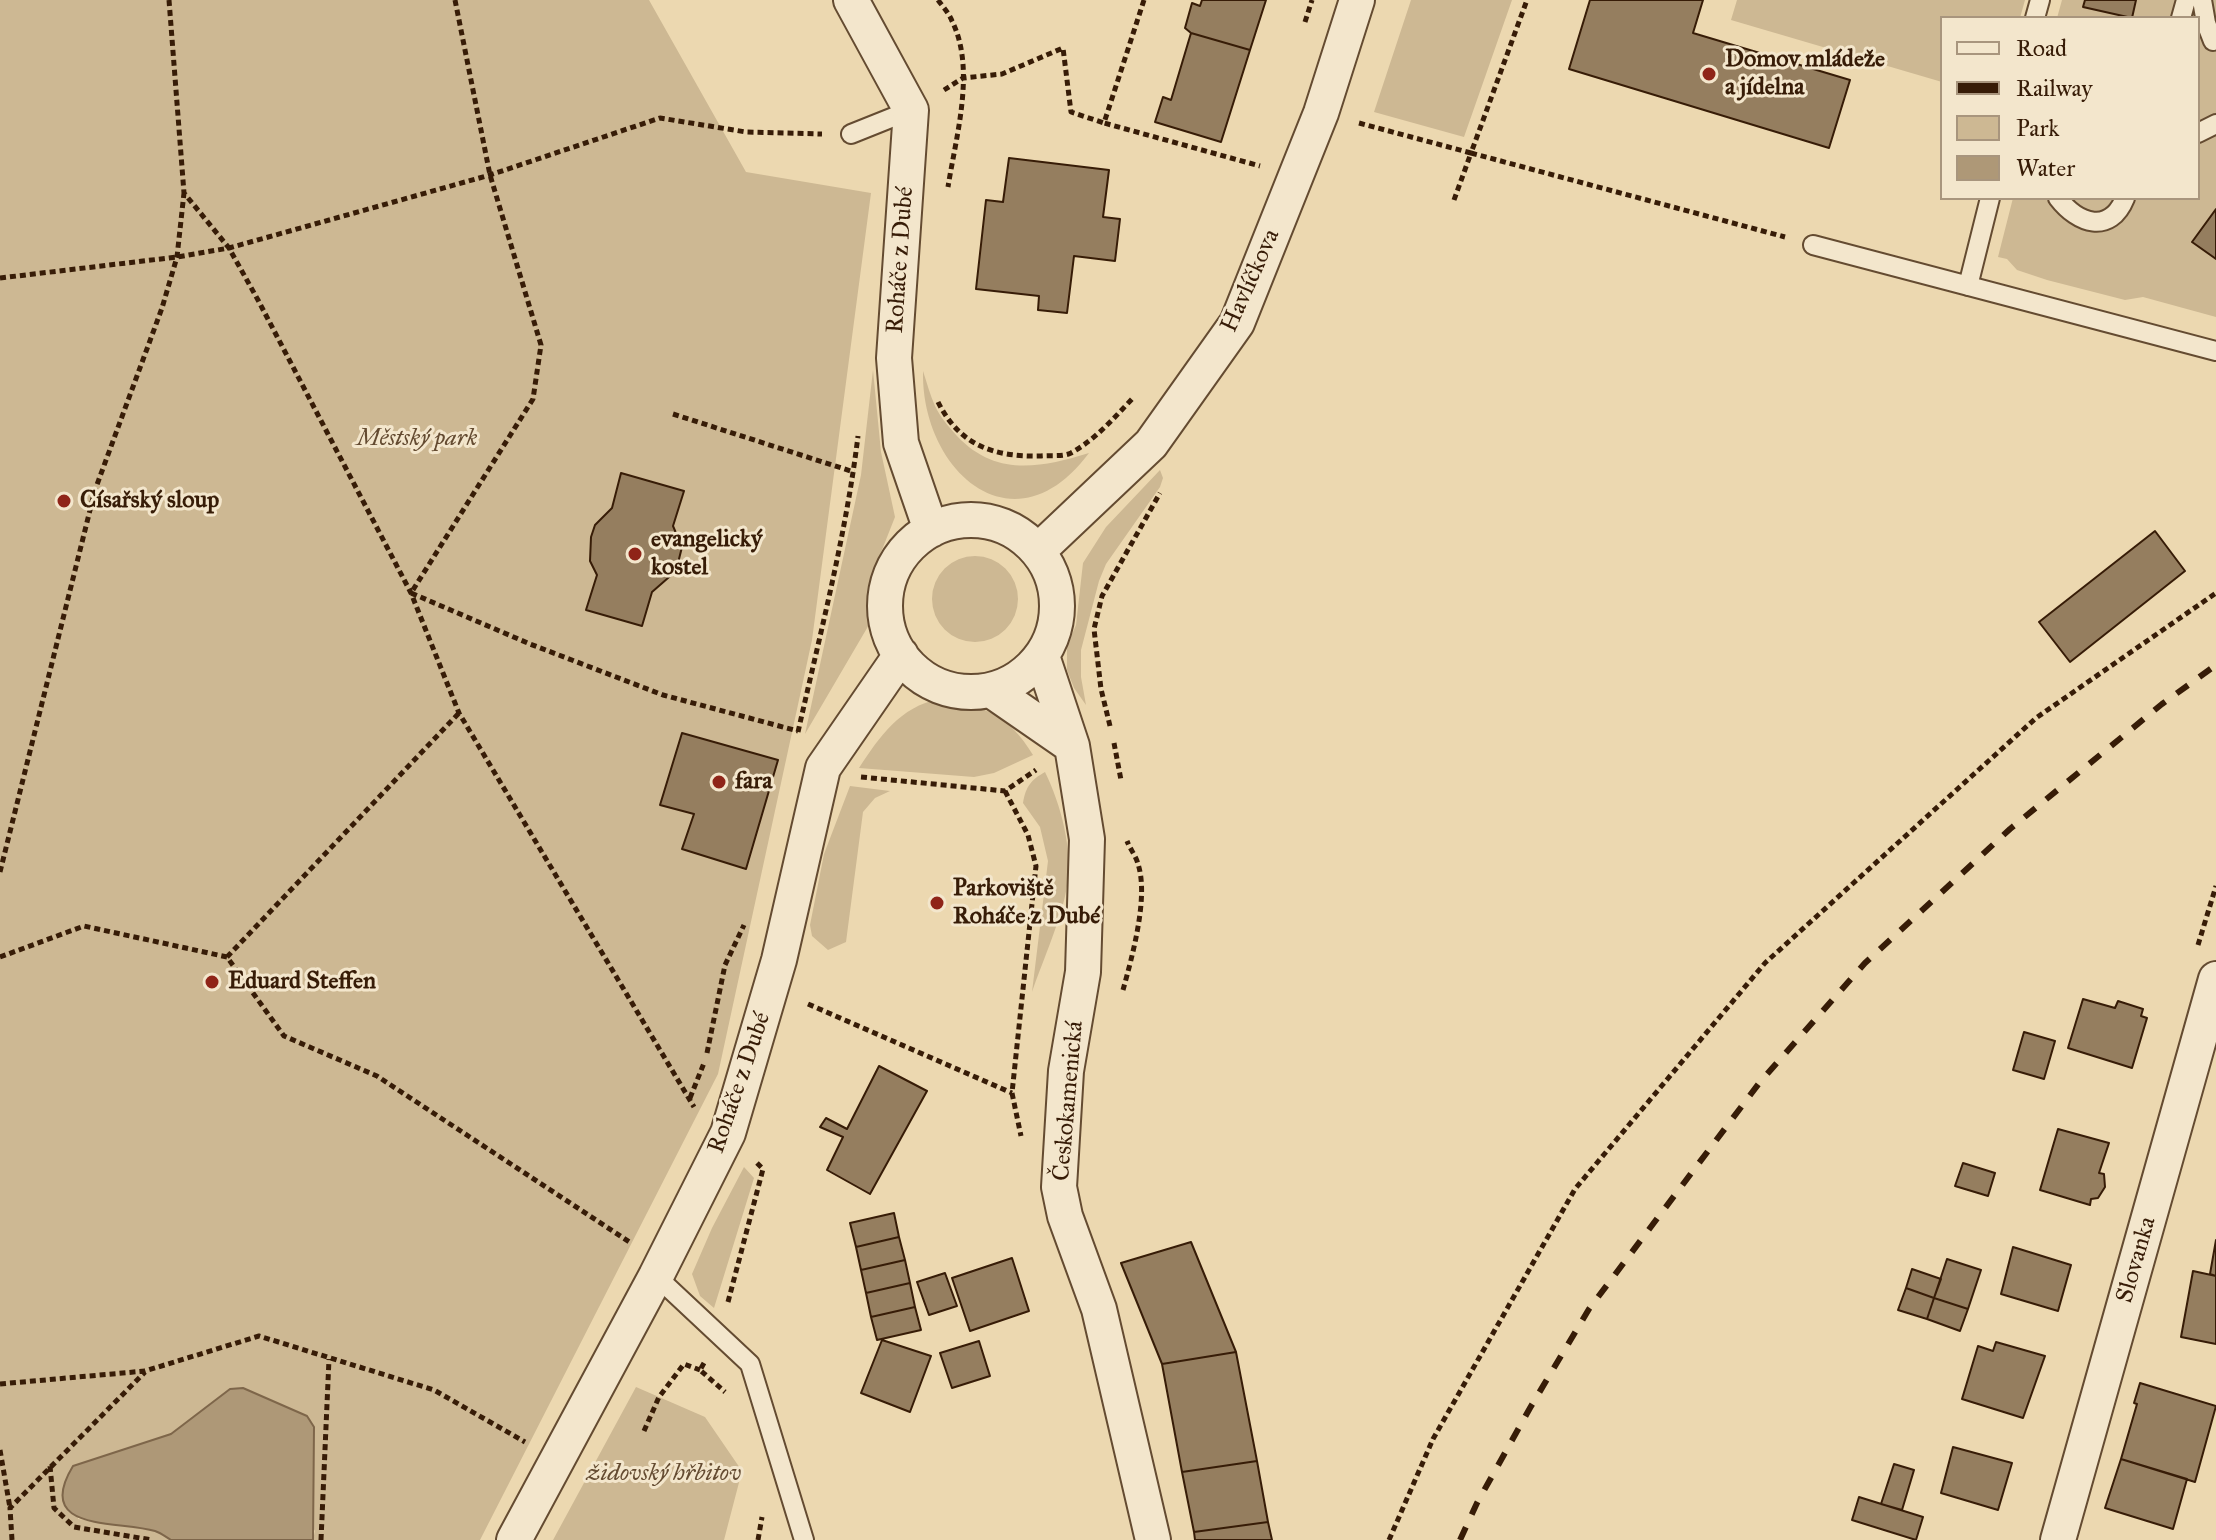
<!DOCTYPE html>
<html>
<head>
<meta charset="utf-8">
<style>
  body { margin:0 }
  #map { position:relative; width:2216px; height:1540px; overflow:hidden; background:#ecd8b0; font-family:"IM FELL Great Primer",serif }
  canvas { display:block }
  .legend { position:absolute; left:1940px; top:16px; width:260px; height:184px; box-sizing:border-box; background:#f3e6cc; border:2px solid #a8957d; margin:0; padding:10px 14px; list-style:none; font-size:24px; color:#371c07 }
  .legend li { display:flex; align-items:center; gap:16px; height:40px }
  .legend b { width:40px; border:2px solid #a8957d }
</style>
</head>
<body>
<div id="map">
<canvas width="2216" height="1540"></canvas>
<ul class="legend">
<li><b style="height:10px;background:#f3e6cc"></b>Road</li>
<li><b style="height:10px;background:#371c07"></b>Railway</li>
<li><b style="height:22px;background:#cdb893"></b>Park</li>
<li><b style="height:22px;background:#ae9877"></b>Water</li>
</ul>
</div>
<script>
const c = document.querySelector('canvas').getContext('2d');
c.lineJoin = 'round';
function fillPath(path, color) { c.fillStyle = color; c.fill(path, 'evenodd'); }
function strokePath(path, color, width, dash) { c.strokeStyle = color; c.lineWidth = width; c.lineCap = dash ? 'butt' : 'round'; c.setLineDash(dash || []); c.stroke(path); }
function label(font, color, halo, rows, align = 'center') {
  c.font = font + ' "IM FELL Great Primer",serif'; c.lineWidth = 6; c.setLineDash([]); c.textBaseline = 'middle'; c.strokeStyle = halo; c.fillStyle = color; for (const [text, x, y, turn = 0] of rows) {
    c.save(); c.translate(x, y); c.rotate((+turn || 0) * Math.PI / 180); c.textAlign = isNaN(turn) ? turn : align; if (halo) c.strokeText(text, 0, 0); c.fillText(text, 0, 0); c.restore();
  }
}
fillPath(new Path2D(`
  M0 0H649L746 172 871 193 812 640 718 1074 480 1540H313L315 1531 230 1389 171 1434 73 1466 78 1519 157 1531 171 1540H0Z
  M1411 0H1512L1464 137 1374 112Z
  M1737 0H2025L2020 18H1942V82L1731 20Z
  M2062 0H2216V317L2143 297 2125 300 2047 280 2017 270 2007 259 1998 257 2013 198H2198V18H2057Z
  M873 370 881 452 895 517 874 570 871 588 870 623 805 734 861 475Z
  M923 371C927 383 930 395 935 406 940 417 949 427 957 436 996 477 1040 468 1089 453 1014 554 921 471 923 371Z
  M1160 470 1163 478 1160 487 1106 564 1099 581 1081 650V677L1086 705 1074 688 1067 670V646L1076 625 1083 563 1106 527Z
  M932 599a43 43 0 1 1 86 0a43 43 0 1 1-86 0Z
  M939 699C985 706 1008 714 1033 755L994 773 974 777 859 768C880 736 900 707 939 699Z
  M1045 772C1061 805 1073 849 1067 886 1062 918 1043 960 1032 992L1048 861 1040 827 1023 803C1026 786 1031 780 1045 772Z
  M850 786 890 791 875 798 863 812 846 942 828 950 812 936 810 925 824 854Z
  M744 1167 754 1178 714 1308 700 1296 692 1274 712 1228Z
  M636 1387 705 1417 742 1471 724 1540H553Z`), '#cdb893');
const water = new Path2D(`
  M243 1388 307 1416 314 1427 313 1540H171C166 1537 161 1533 155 1531 116 1520 33 1532 73 1466L171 1434 230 1389Z`);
fillPath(water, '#ae9877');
strokePath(water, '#7e664a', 2);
const building = new Path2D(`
  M1202 0H1266L1250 50 1191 33 1185 28 1192 3 1200 6Z
  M1590 0H1703L1693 33 1850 80 1829 148 1569 69Z
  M2085 0H2136L2132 18 2083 7Z
  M1191 33 1250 50 1221 142 1155 122 1163 97 1171 100Z
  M1009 158 1109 170 1103 217 1120 219 1115 261 1074 256 1067 313 1038 310 1039 296 976 289 986 200 1003 202Z
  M2216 209V259L2192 242Z
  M621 473 684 491 673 526 682 547 676 571 652 592 642 626 586 610 597 575 590 561 591 537 595 525 612 508Z
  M2155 531 2185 571 2070 662 2039 622Z
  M682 733 778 760 746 869 682 849 694 814 660 805Z
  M2083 999 2115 1008 2118 1001 2143 1009 2141 1016 2147 1018 2132 1068 2068 1048Z
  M2024 1032 2055 1041 2044 1079 2013 1070Z
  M879 1066 927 1091 870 1194 827 1170 843 1137 820 1127 826 1118 847 1129Z
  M2058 1129 2109 1143 2099 1173 2104 1174 2105 1187 2098 1198 2091 1199 2090 1205 2040 1190Z
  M1963 1163 1995 1173 1988 1196 1955 1186Z
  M894 1213 899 1237 856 1247 850 1223Z
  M899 1237 905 1260 861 1270 856 1247Z
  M2216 1240V1276L2210 1274Z
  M1191 1242 1236 1352 1162 1364 1121 1263Z
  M2013 1247 2071 1265 2058 1311 2001 1294Z
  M1012 1258 1029 1311 970 1331 952 1278Z
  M1947 1259 1981 1270 1968 1309 1934 1298Z
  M905 1260 910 1283 866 1293 861 1270Z
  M1912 1269 1941 1279 1934 1298 1906 1288Z
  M2193 1271 2216 1276V1344L2181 1337Z
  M945 1273 957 1306 929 1315 917 1282Z
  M910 1283 915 1307 871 1317 866 1293Z
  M1906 1288 1934 1298 1927 1319 1898 1310Z
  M1934 1298 1968 1309 1960 1331 1927 1319Z
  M915 1307 921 1330 877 1340 871 1317Z
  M882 1340 931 1356 910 1412 861 1393Z
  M979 1341 990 1376 952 1388 940 1353Z
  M1996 1342 2045 1356 2023 1418 1962 1399 1978 1346 1993 1351Z
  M1236 1352 1257 1461 1182 1472 1162 1364Z
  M2140 1383 2216 1406 2195 1482 2121 1459 2137 1404 2134 1403Z
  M1953 1447 2012 1463 1998 1510 1941 1493Z
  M2121 1459 2187 1479 2173 1529 2105 1508Z
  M1257 1461 1268 1522 1194 1532 1182 1472Z
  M1894 1464 1914 1470 1902 1510 1881 1504Z
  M1859 1497 1923 1517 1916 1540 1852 1520Z
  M1268 1522 1272 1540H1195L1194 1532Z`);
fillPath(building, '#957e5f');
strokePath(building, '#371c07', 2);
const lane = new Path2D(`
  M2202 0 2206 23 2213 41
  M2035 18 2040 0
  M2181 18 2186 0
  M2198 133 2216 124
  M851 134 911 110
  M2058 198C2078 224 2110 235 2125 198
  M1813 245 2216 351
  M1968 286 1990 198
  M656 1276 750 1364 804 1540`);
const street = new Path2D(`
  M851 0 911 110 894 358 901 443 931 530
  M885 606a86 86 0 1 1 172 0a86 86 0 1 1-172 0Z
  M1038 551 1151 444 1237 323 1321 113 1357 0
  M1042 656 1072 746 1087 839 1083 972 1066 1071 1059 1187 1065 1216 1099 1309 1153 1540
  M991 690 1072 746
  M514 1540 656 1276 728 1133 779 960 823 768 901 655
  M2058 1540 2216 979`);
strokePath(lane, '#644b31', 22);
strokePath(street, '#644b31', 38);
strokePath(new Path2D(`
  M169 0 184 193 229 248 258 300 411 593 459 713 694 1107
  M455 0 490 175 541 345 533 399 411 593 530 644 663 695 798 731
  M938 0C943 7 949 13 952 21 976 69 956 136 948 187
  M1144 0 1104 123 1260 166
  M1305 22 1312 0
  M944 90 963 78 1002 74 1063 48 1071 112 1104 123
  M1359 123 1471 153 1527 0
  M1454 200 1471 153 1785 237
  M0 278 177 257 229 248 490 175 660 118 746 132 822 134
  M938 402C960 446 994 457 1041 456 1051 455 1063 457 1071 453 1096 439 1113 419 1132 399
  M673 414 854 472
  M1110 726 1101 689 1094 629 1102 596 1160 493
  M798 732C820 634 846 535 858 436
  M1114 743 1121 780
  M861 777 1005 791 1036 770
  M1005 791 1028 835 1036 866 1012 1093 1021 1136
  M0 872 95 490 162 308 177 257 184 193
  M2198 945 2216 886
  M0 957 84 926 227 957 284 1036 377 1076 631 1243
  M227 957 459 713
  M1123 990C1132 957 1149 897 1138 864 1136 856 1130 849 1127 841
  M808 1004 1012 1093
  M707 1053 725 965 744 925
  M690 1098 704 1063
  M728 1302 763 1169 757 1163
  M704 1363 700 1370 725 1392
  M0 1384 145 1371 259 1336 434 1390 525 1442
  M644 1431 659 1397 684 1364 700 1370
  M0 1450 10 1508
  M50 1466 54 1508 74 1527 152 1540
  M12 1540 10 1508 145 1372
  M321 1540 329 1359
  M758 1540 762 1517
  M1389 1540 1433 1439 1575 1189 1765 963 2036 718 2216 593`), '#371c07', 5, [6, 4]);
strokePath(lane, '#f3e6cc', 18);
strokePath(street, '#f3e6cc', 34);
strokePath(new Path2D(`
  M1460 1540 1477 1503 1530 1408 1589 1309 1760 1082 1865 963 2010 829 2162 704 2216 665`), '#371c07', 6, [14, 14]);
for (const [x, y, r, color] of [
  [1709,74,8,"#8f2418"],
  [64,501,8,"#8f2418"],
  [635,554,8,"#8f2418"],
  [719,782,8,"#8f2418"],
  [937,903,8,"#8f2418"],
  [212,982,8,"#8f2418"]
]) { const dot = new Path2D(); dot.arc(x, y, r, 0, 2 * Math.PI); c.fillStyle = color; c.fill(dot); strokePath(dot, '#f3e6cc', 3); }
label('bold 24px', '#371c07', '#f3e6cc', [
  ["Domov mládeže",1725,60],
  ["a jídelna",1725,88],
  ["Císařský sloup",80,501],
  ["evangelický",651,540],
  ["kostel",651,568],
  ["fara",735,782],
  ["Parkoviště",953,889],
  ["Roháče z Dubé",953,917],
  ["Eduard Steffen",228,982]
], 'left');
label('24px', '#371c07', '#f3e6cc', [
  ["Roháče z Dubé",901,260,-86],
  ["Havlíčkova",1251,281,-66],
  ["Roháče z Dubé",740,1083,-71],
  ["Českokamenická",1069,1101,-85],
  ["Slovanka",2137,1260,-74]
]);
label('italic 24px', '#644b31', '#f3e6cc', [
  ["Městský park",417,439],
  ["židovský hřbitov",664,1474]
]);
</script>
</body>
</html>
